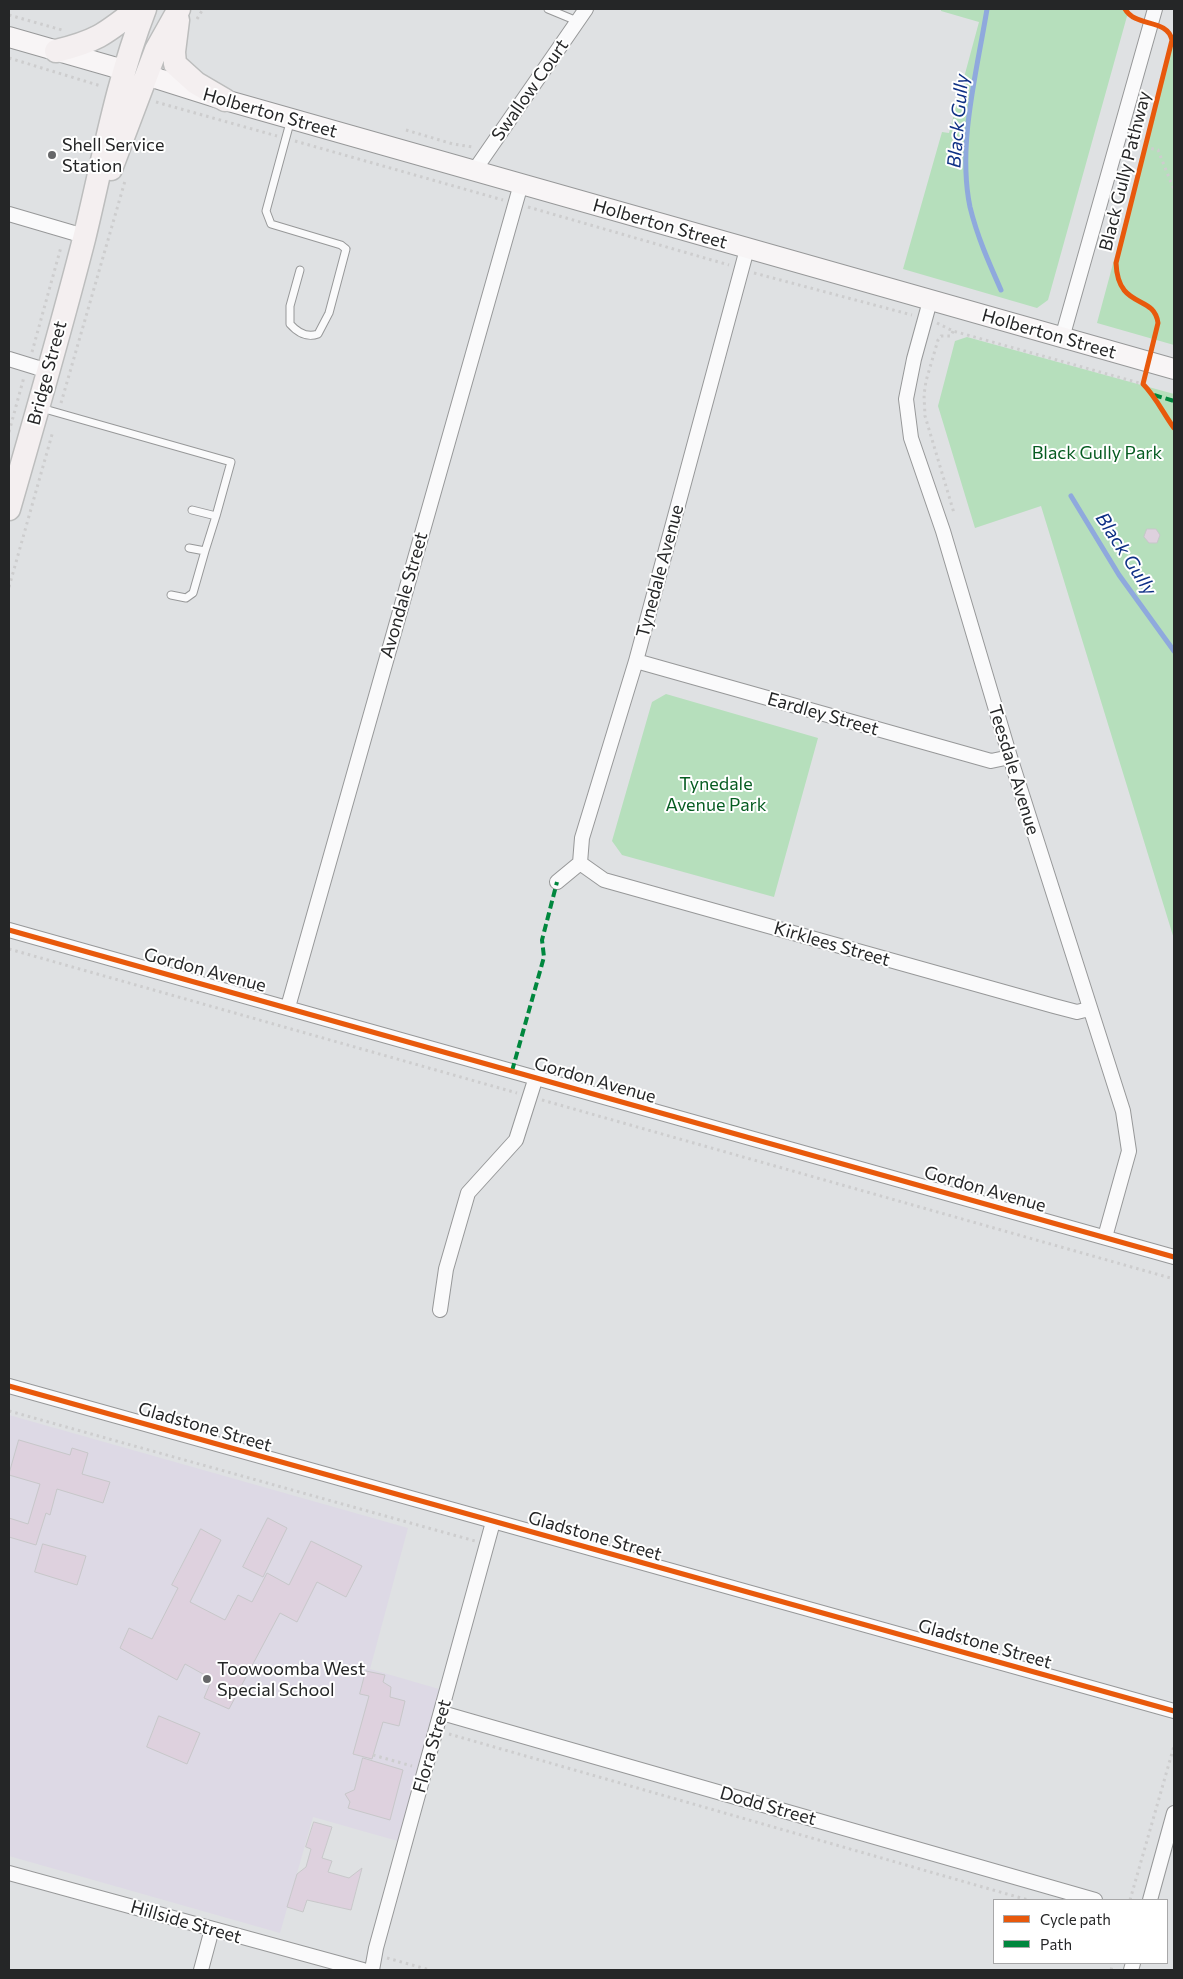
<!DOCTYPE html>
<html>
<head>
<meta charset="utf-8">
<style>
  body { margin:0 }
  #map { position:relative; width:1183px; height:1979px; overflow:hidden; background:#dfe1e3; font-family:Commissioner,sans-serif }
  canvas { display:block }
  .frame { position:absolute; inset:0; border:10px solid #252627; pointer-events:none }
  .legend { position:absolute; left:993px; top:1899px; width:175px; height:65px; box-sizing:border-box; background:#fff; border:1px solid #a8a8a9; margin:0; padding:6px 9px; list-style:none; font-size:15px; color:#252627 }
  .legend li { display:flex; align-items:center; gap:10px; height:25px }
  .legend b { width:25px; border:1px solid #a8a8a9 }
</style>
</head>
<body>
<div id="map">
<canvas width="1183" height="1979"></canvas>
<div class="frame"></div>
<ul class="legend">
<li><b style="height:6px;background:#e8590c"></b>Cycle path</li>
<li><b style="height:6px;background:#00873e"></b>Path</li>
</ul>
</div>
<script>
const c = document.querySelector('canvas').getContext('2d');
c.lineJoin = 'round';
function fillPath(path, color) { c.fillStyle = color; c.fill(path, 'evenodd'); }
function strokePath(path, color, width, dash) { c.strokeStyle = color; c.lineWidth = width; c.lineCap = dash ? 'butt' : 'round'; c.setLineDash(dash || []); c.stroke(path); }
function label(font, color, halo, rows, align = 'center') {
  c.font = font + ' Commissioner,sans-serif'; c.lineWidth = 4; c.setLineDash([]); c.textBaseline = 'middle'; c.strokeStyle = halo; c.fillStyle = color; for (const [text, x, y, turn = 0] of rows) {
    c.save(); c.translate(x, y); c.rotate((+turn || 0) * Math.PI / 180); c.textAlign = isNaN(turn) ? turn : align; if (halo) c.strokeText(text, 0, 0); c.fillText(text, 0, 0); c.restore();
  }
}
fillPath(new Path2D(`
  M9 1415 408 1528 370 1669 439 1689 398 1841 313 1817 280 1933 9 1856Z`), '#ddd9e5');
fillPath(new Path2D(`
  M941 9H1129L1048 300 1037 308 903 269 942 132 949 133 979 22 941 11Z
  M1174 38V345L1097 323Z
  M967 337 1174 394V939L1041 506 975 528 938 406 955 341Z
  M666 694 818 738 774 897 622 855 612 841 652 702Z`), '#b6dfbc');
strokePath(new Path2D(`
  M987 9C977 71 957 145 970 207 977 236 989 263 1001 290
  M1071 496 1119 575 1174 651`), '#8fa9dd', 5);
const building = new Path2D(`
  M1147 529H1156L1160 535 1157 543H1149L1144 537Z
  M19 1440 70 1455 72 1448 88 1453 82 1474 110 1482 103 1503 57 1489 50 1515 46 1513 36 1545 9 1537V1518L28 1524 40 1484 9 1475Z
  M268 1518 287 1528 263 1577 243 1567Z
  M201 1529 221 1540 190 1602 225 1620 238 1595 252 1602 267 1573 289 1585 311 1541 362 1566 346 1597 317 1582 297 1622 280 1613 229 1709 204 1698 212 1679 185 1664 177 1680 120 1648 129 1628 152 1639 178 1588 172 1585Z
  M43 1544 86 1556 77 1585 35 1572Z
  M366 1671 385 1675 383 1682 391 1687 390 1697 405 1701 399 1726 383 1722 372 1759 353 1754 369 1696 360 1694Z
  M159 1716 200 1733 187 1764 147 1747Z
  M363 1758 403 1770 390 1820 348 1808 350 1802 345 1794 354 1790Z
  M314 1822 332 1827 322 1858 332 1861 328 1872 349 1878 362 1868 351 1910 307 1900 303 1912 287 1907 297 1874 306 1867 311 1849 306 1847Z`);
fillPath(building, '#ded1de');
strokePath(building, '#c7c7c9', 1);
const service = new Path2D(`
  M548 9 577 21
  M291 119 266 211 271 224 341 245 346 249 329 313 318 334C307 338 297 332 290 324V306L300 270
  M41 408 231 462 216 516 192 510
  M189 548 205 551 216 516
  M171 595 186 598 193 593 205 551`);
const minor = new Path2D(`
  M474 171 586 9
  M9 214 84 236
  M930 301 914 359 906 399 911 438 943 531 1010 757 1123 1111 1129 1151 1105 1237
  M1062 338 1155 9
  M9 359 48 371
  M636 661 991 761 1010 757
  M580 863 604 880 1054 1006 1077 1012 1089 1009
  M557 882 580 863 582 838 636 661 747 249
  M9 930 1174 1257
  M288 1007 521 184
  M440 1310 446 1269 468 1193 516 1140 536 1077
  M9 1386 1174 1711
  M442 1713 1095 1900
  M9 1873 363 1970
  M1150 1900 1174 1813
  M201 1970 212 1929
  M372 1970 376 1948 493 1522
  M1131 1970 1133 1963`);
const secondary = new Path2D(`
  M9 37 124 70
  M146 75 225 100 1174 369`);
const primary = new Path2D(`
  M178 20 174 52 175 64 196 83 225 100
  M56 51C97 41 105 34 137 9
  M111 169 156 50 179 9
  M9 509C35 419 61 329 84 239 103 161 116 84 145 9`);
strokePath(service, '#979899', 9);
strokePath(minor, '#979899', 16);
strokePath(secondary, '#979899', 22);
strokePath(primary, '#bcbdbd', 25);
strokePath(new Path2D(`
  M9 15 62 30
  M197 19 203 9
  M9 58 101 86
  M156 102 277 136
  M406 130 453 144 473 147
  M295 141 503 200
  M1145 147 1158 150 1174 190
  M528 207 729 265
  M754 273 912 315
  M937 323 953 331 1143 384
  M953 331 951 336H941L938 340 926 381 924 395 925 416 954 513
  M32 352 61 247
  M61 403 125 181
  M9 432 24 377
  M9 587 53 431
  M9 949 517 1093
  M542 1100 1174 1279
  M9 1411 475 1541
  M449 1734 1028 1900
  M373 1755 412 1766
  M1130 1900 1174 1746
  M387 1958 430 1970
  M1111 1970 1113 1963`), '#cdcdce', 3, [2.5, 4]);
strokePath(service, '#fafafb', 7);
strokePath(minor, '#fafafb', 14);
strokePath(secondary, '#f8f5f6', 20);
strokePath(primary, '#f4eff0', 22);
strokePath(new Path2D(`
  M1154 395 1174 401
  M512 1071 544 957 542 940 557 882`), '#00873e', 4, [8, 4]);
strokePath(new Path2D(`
  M1125 9C1136 28 1167 18 1172 40L1116 263C1118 311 1154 293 1158 323L1143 384C1156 397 1163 413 1174 428
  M9 930 1174 1257
  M9 1386 1174 1711`), '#e8590c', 5);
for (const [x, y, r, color] of [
  [52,155,5,"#666769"],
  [207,1679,5,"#666769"]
]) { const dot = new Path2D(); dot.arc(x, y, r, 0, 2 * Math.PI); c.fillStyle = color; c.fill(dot); strokePath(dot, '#fff', 2); }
label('18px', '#252627', '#fff', [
  ["Swallow Court",530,90,-55],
  ["Holberton Street",270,113,16],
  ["Black Gully Pathway",1125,171,-76],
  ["Holberton Street",660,224,16],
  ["Holberton Street",1049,334,16],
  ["Bridge Street",47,373,-75],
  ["Tynedale Avenue",660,571,-75],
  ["Avondale Street",404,595,-74],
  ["Eardley Street",823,714,16],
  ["Teesdale Avenue",1014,770,73],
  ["Kirklees Street",832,944,16],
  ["Gordon Avenue",205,970,15],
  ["Gordon Avenue",595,1080,16],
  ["Gordon Avenue",985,1189,16],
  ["Gladstone Street",205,1427,16],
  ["Gladstone Street",595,1536,16],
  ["Gladstone Street",985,1644,16],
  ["Flora Street",432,1746,-74],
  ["Dodd Street",768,1806,16],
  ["Hillside Street",186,1922,16]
]);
label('18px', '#252627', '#fff', [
  ["Shell Service",62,145],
  ["Station",62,166],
  ["Toowoomba West",217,1669],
  ["Special School",217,1690]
], 'left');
label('18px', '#065c21', '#fff', [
  ["Black Gully Park",1097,453],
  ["Tynedale",716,784],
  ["Avenue Park",716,805]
]);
label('italic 19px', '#0e3085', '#fff', [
  ["Black Gully",958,121,-85],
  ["Black Gully",1126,554,57]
]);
</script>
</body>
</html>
